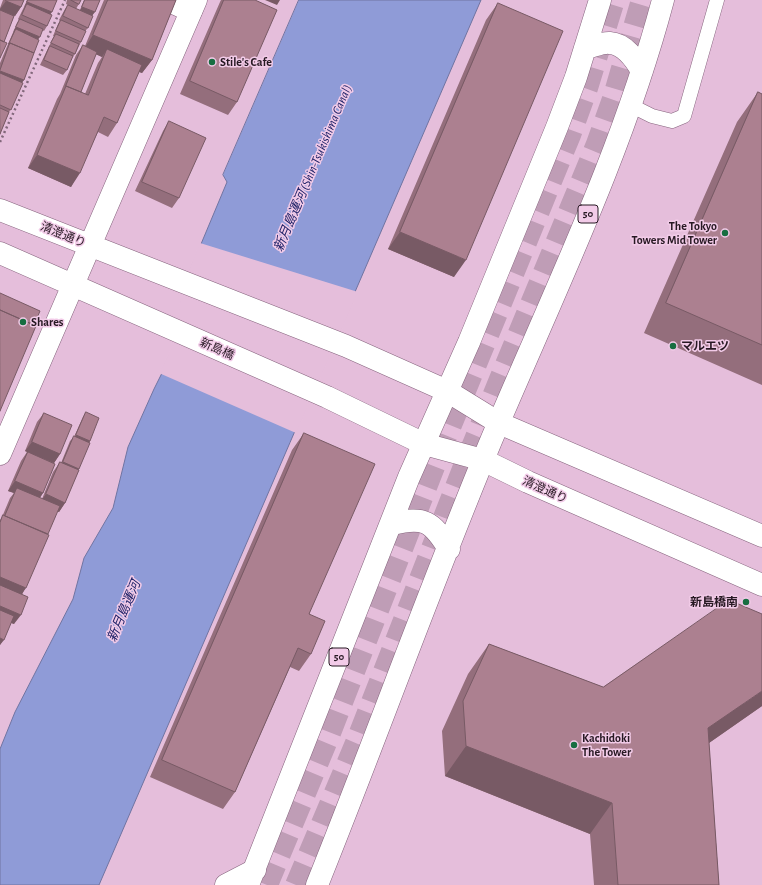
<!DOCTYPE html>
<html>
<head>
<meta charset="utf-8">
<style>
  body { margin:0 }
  canvas { display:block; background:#e5bedb }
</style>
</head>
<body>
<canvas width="762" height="885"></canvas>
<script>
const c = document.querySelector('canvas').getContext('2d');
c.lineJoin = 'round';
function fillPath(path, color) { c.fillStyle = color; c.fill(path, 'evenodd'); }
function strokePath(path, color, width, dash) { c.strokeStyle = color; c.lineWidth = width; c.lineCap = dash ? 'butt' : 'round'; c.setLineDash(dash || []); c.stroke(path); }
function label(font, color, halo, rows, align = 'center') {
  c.font = font + ' "Alegreya Sans","Noto Sans JP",sans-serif'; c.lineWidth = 3; c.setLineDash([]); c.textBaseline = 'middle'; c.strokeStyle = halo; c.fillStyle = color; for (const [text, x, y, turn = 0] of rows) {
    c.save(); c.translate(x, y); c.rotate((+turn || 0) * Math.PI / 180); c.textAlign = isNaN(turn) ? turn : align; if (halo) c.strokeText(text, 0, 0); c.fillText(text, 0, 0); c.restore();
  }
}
const water = new Path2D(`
  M299 0H481L99 885H0V749L15 712 73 599 84 558 113 508 128 447 154 389 177 343 183 287 227 182 223 175Z`);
fillPath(water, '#8f9bd7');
strokePath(water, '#7074a1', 1);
fillPath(new Path2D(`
  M200 243 358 292 296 433 159 373 175 342 182 287Z`), '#e5bedb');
strokePath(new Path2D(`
  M267 885 330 733 437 459 570 135 587 88 614 0
  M296 885 356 743 463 469 597 144 614 96 642 0`), '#bf9db6', 22, [22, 11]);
const service = new Path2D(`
  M630 105 652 116 672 121 684 116 717 0`);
const minor = new Path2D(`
  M167 0 191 11`);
const tertiary = new Path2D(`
  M0 210 346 346 447 391 499 423 762 536
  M0 253 327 397 424 444 483 460 528 482 762 585
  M0 454 196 0`);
const primary = new Path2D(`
  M585 48C592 47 603 42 610 43 625 44 635 59 642 71
  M392 524C424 516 432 521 449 549
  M226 885 255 870
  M248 885 409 477 469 342 557 127 576 77 600 0
  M317 885C377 736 431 584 493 436 554 292 623 151 663 0`);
strokePath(service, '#86647e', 15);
strokePath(minor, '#86647e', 23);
strokePath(tertiary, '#86647e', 23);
strokePath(primary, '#86647e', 23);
strokePath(new Path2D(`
  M0 142 65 0`), '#81677a', 2.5, [2, 3]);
strokePath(service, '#fff', 14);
strokePath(minor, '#fff', 22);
strokePath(tertiary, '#fff', 22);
strokePath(primary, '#fff', 22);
fillPath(new Path2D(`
  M3 0H24L21 7 15 16H14L4 42 0 58V8Z
  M27 0H57L50 15 47 26 44 31 42 30 38 39 24 80 22 82 0 134V63L17 23 19 20 18 19 24 7Z
  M67 0H81L76 9 80 10 84 0H100L92 16 88 28 85 31 81 42 75 54 72 58 67 70 63 75 40 65 54 36H53L58 24 60 21 59 20 65 9 68 5 66 4Z
  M104 0H176L152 60 142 73 139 72 117 123 108 137 98 132 71 187 28 168 57 99 60 94 76 55 83 45 85 46ZM96 54 102 57 98 63 85 94 81 92Z
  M221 0H255L237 102 228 115 180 94 220 2Z
  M498 3 454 277 388 249 486 20Z
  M758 92 762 94V385L644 333 737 122Z
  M169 121 179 198 172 208 135 191 163 131Z
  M86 412 90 441 65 503 59 512 57 511 22 595 14 624 11 623 0 645V520L2 517 10 498 14 493 8 491 21 461 27 452 25 451 37 422 44 413 60 454 54 463 43 493 40 498 42 499 53 472 60 462 61 463 70 441 74 437 83 417Z
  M304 433 311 654 299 671 290 667 235 792 223 809 150 777 292 450Z
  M489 644 603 687 762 706 709 743 719 885H594L590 834 445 776 442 731 468 674Z`), '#946e7c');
fillPath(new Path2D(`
  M265 0H280L277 5Z
  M6 1 21 7 15 16 0 10V9Z
  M27 2 52 12 48 17 27 4 24 7Z
  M82 7 95 12 91 17 79 12Z
  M16 27 40 37 36 42 16 29 13 32Z
  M93 35 152 60 142 73 104 57 107 49 102 57 84 49Z
  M0 71 24 80 17 89 0 83Z
  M37 155 80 173 71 187 28 168Z
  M400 232 466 260 454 277 388 249Z
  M76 435 90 441 87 446 73 440Z
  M32 442 60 454 54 463 25 451Z
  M63 462 79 469 75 474 60 467Z
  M15 481 43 493 36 503 17 488 14 493 8 491Z
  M46 494 65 503 59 512 39 504Z
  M0 577 26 588 17 601 0 594Z
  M0 606 21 615 14 624 0 618Z
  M0 638 4 640 0 645Z
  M762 691V706L686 759 708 728Z
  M466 746 612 803 590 834 445 776Z`), '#785a65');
const building = new Path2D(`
  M6 0H24L21 7 6 1Z
  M28 0H57L52 12 27 2Z
  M71 0H81L79 4Z
  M85 0H100L95 12 82 7Z
  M108 0H176L152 60 93 35Z
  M224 0H255L277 10 237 102 190 81Z
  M498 3 563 31 466 260 400 232Z
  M27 4 52 15 47 26 22 15Z
  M68 5 93 16 88 28 63 16Z
  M0 10 14 16 4 42 0 40Z
  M20 19 43 29 40 37 16 27Z
  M61 20 86 31 81 42 56 31Z
  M16 29 39 40 34 53 10 43V44H9Z
  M56 34 79 44 75 54 51 43Z
  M0 40 7 43 0 58Z
  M10 43 34 53 24 80 0 71Z
  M83 45 97 52 81 92 66 86Z
  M50 46 73 56 67 70 44 60Z
  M107 49 142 65 117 123 104 117 80 173 37 155 66 86 88 95Z
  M0 73 23 83 11 110 0 105Z
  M758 92 762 94V345L666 303Z
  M0 108 9 112 0 134Z
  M169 121 206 138 179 198 142 182Z
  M0 293 40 311 34 325 0 310Z
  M0 310 36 326 0 411Z
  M86 412 99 418 90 441 76 435Z
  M44 413 72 425 60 454 32 442Z
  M304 433 375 464 309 614 325 621 311 654 298 648 235 792 162 760Z
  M74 436 90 443 79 469 63 462Z
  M28 452 55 464 43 493 15 481Z
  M60 462 79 470 65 503 46 494Z
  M17 488 60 506 48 534 5 516Z
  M3 515 49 535 26 588 0 577V523Z
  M0 585 28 597 21 615 0 606Z
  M729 600 762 614V691L708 728 719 885H618L612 803 466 746 463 701 489 644 603 687Z
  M0 610 14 616 4 640 0 638Z`);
fillPath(building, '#ac8090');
strokePath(building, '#785a65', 1);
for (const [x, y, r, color] of [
  [212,62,4,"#176e41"],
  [725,233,4,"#176e41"],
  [23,322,4,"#176e41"],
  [673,346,4,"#176e41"],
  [746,602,4,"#176e41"],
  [574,745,4,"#176e41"]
]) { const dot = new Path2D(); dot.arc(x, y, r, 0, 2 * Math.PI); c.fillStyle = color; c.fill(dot); strokePath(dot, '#f2cbe8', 1.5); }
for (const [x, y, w] of [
  [588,214,20],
  [339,657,20]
]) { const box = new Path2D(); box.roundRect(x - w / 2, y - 9, w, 18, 3); c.fillStyle = '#f2cbe8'; c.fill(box); strokePath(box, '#271923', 1); }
label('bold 11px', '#271923', null, [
  ["50",588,214],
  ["50",339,657]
]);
label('bold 12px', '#271923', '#f2cbe8', [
  ["Stile's Cafe",220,62],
  ["The Tokyo",717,226,"right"],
  ["Towers Mid Tower",717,240,"right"],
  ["Shares",31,322],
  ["マルエツ",681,346],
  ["新島橋南",738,602,"right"],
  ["Kachidoki",582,738],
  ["The Tower",582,752]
], 'left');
label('12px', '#271923', '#f2cbe8', [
  ["清澄通り",63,235,22],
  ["新島橋",217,349,24],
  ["清澄通り",545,490,24]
]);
label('italic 13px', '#202368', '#f2cbe8', [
  ["新月島運河 (Shin-Tsukishima Canal)",313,168,-67],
  ["新月島運河",124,611,-67]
]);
</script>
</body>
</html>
